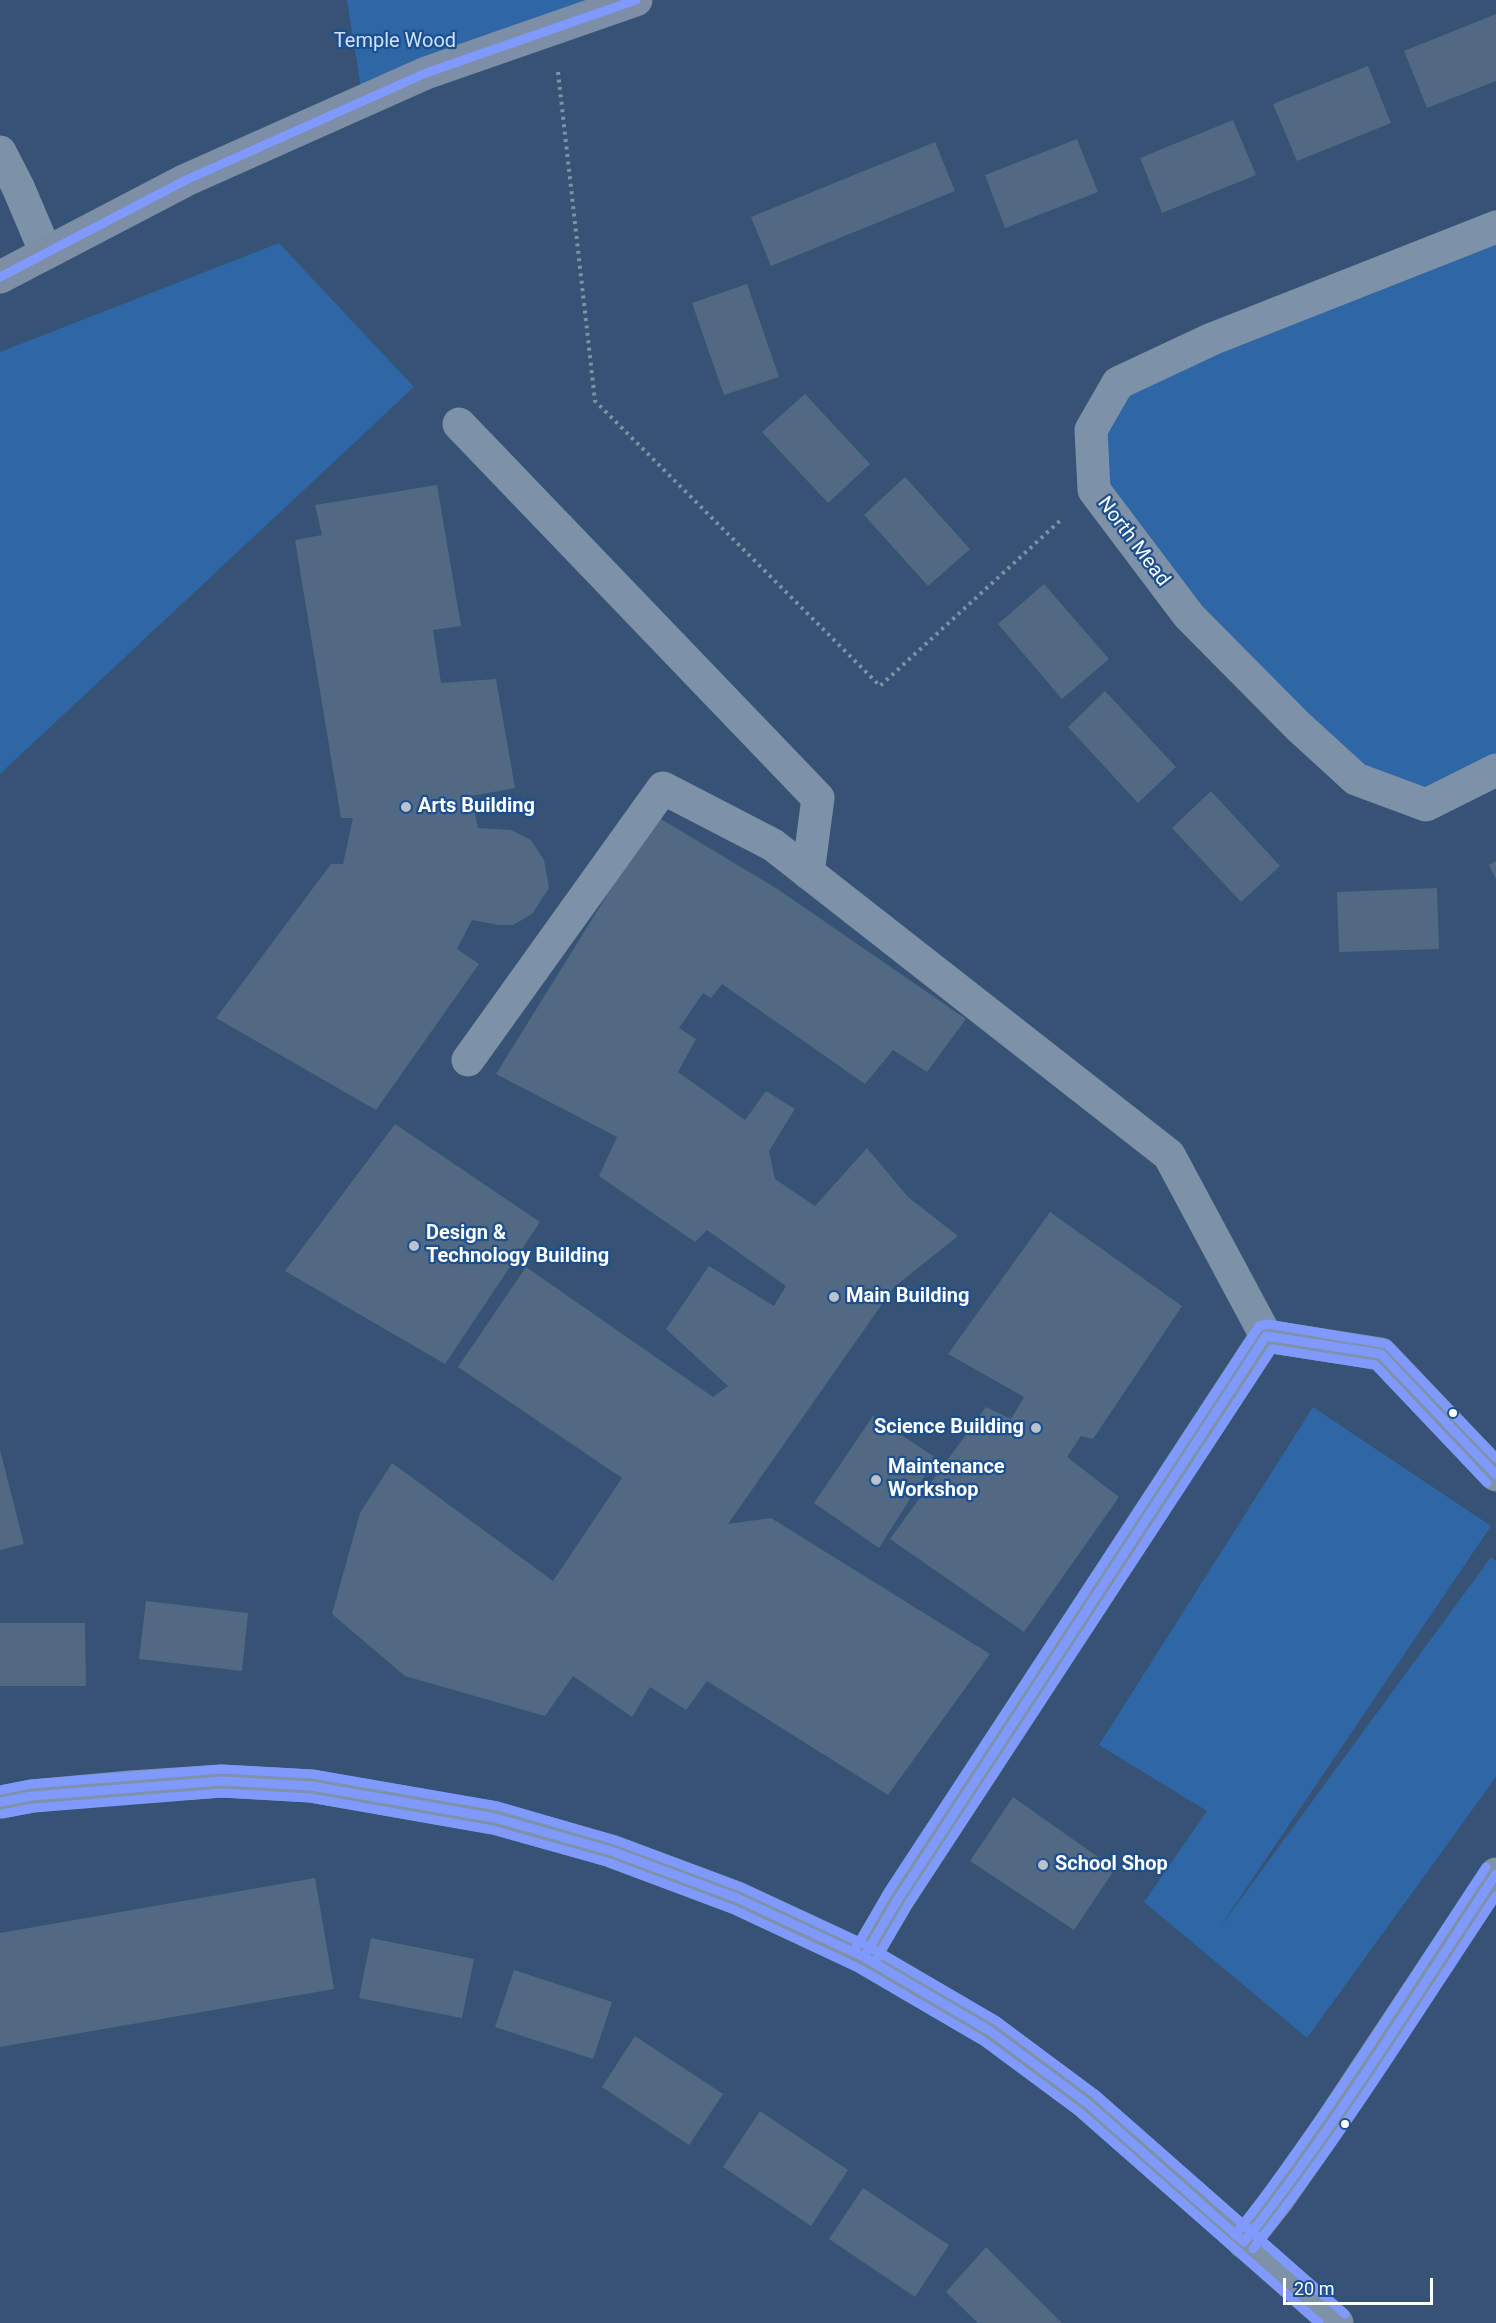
<!DOCTYPE html>
<html>
<head>
<meta charset="utf-8">
<style>
  body { margin:0 }
  #map { position:relative; width:1496px; height:2323px; overflow:hidden; background:#365274; font-family:Roboto,sans-serif }
  canvas { display:block }
  .scale { position:absolute; left:1283px; top:2278px; width:150px; height:27px; box-sizing:border-box; border:3px solid #fff; border-top:0; padding-left:8px; font-size:18px; line-height:21px; white-space:nowrap; color:#fff; -webkit-text-stroke:4px #1b4f8f; paint-order:stroke }
</style>
</head>
<body>
<div id="map">
<canvas width="1496" height="2323"></canvas>
<div class="scale">20 m</div>
</div>
<script>
const c = document.querySelector('canvas').getContext('2d');
c.lineJoin = 'round';
function fillPath(path, color) { c.fillStyle = color; c.fill(path, 'evenodd'); }
function strokePath(path, color, width, dash) { c.strokeStyle = color; c.lineWidth = width; c.lineCap = dash ? 'butt' : 'round'; c.setLineDash(dash || []); c.stroke(path); }
function label(font, color, halo, rows, align = 'center') {
  c.font = font + ' Roboto,sans-serif'; c.lineWidth = 4.5; c.setLineDash([]); c.textBaseline = 'middle'; c.strokeStyle = halo; c.fillStyle = color; for (const [text, x, y, turn = 0] of rows) {
    c.save(); c.translate(x, y); c.rotate((+turn || 0) * Math.PI / 180); c.textAlign = isNaN(turn) ? turn : align; if (halo) c.strokeText(text, 0, 0); c.fillText(text, 0, 0); c.restore();
  }
}
fillPath(new Path2D(`
  M347 0H636L363 101Z
  M1496 230V768L1426 805 1356 779 1094 490 1118 383Z
  M279 243 414 387 0 774V352Z
  M1313 1407 1491 1526 1218 1930 1491 1557 1496 1561V1777L1307 2038 1144 1902 1207 1811 1099 1745Z`), '#2f66a5');
fillPath(new Path2D(`
  M1496 14V81L1427 108 1404 51Z
  M1368 66 1391 123 1297 161 1273 104Z
  M1233 120 1256 175 1162 213 1140 158Z
  M1077 139 1098 192 1005 228 985 175Z
  M935 142 955 191 771 266 751 217Z
  M747 284 779 377 724 395 692 303Z
  M805 394 870 464 828 503 762 432Z
  M905 477 970 549 928 586 864 515Z
  M437 485 461 626 433 630 441 683 496 679 515 788 471 796 478 828 511 830 531 840 544 860 549 888 532 914 513 925H499L472 920 457 949 479 964 376 1110 216 1018 331 864H343L353 818H341L295 540 322 535 315 505Z
  M1044 584 1109 659 1062 699 998 624Z
  M1105 691 1176 767 1138 803 1068 727Z
  M1211 791 1280 866 1241 902 1172 828Z
  M656 816 779 890 966 1019 927 1072 893 1050 865 1084 722 984 711 998 703 993 679 1028 696 1039 678 1072 745 1120 766 1091 795 1109 769 1151 775 1179 815 1206 867 1148 908 1197 958 1236 894 1287 728 1524 771 1518 990 1654 888 1795 707 1681 686 1710 650 1687 632 1717 573 1676 545 1716 405 1676 332 1614 360 1513 392 1463 553 1581 622 1478 458 1367 526 1267 713 1397 728 1386 666 1329 709 1266 774 1306 786 1286 707 1230 695 1242 599 1176 617 1137 496 1074Z
  M1496 861V879L1489 865Z
  M1437 888 1439 949 1339 952 1337 892Z
  M395 1124 540 1222 445 1364 285 1271Z
  M1050 1212 1182 1306 1093 1439 1081 1436 1067 1457 1119 1497 1024 1632 890 1539 986 1407 1011 1419 1024 1397 948 1354Z
  M873 1416 936 1458 879 1548 814 1503Z
  M0 1450 24 1544 0 1550Z
  M146 1601 248 1613 242 1671 139 1659Z
  M0 1623H85L86 1686H0Z
  M1013 1797 1115 1869 1074 1930 970 1861Z
  M315 1878 334 1989 0 2047V1933Z
  M371 1938 474 1959 462 2018 359 1998Z
  M514 1970 612 2002 593 2059 495 2027Z
  M635 2036 723 2094 689 2145 602 2087Z
  M760 2111 848 2170 811 2226 723 2167Z
  M863 2188 949 2245 915 2297 829 2239Z
  M986 2247 1062 2323H978L946 2292Z`), '#526984');
strokePath(new Path2D(`
  M558 72 595 401 880 686 1063 518`), '#7d92a8', 4, [3, 4.5]);
strokePath(new Path2D(`
  M0 152 18 187 46 253
  M1496 227 1212 339 1118 383 1091 430 1094 490 1189 616 1298 726 1356 779 1426 805 1496 770
  M459 424 818 798 808 873
  M468 1060 663 788 773 845 1169 1155 1266 1336
  M0 1802 32 1796 130 1787 222 1781 311 1786 495 1818 611 1851 737 1898 864 1957 990 2031 1087 2103 1337 2323
  M864 1957 898 1899 1266 1336 1381 1354 1496 1475
  M1244 2242 1278 2199 1327 2129 1496 1874`), '#7d92a8', 33);
strokePath(new Path2D(`
  M0 277 186 180 426 73 636 0`), '#7d8ea7', 33);
strokePath(new Path2D(`
  M0 277 186 180 426 73 636 0
  M0 1802 32 1796 222 1781 311 1786 495 1818 611 1851 737 1898 864 1957 990 2031 1087 2103 1244 2242C1336 2126 1414 1998 1496 1874
  M864 1957 898 1899 1266 1336 1381 1354 1496 1475`), '#8099ff', 9);
strokePath(new Path2D(`
  M2 1814 34 1808 222 1793 310 1798 492 1830 607 1862 732 1909 858 1968 983 2041 1079 2112 1319 2323
  M874 1963 908 1905 1272 1349 1375 1365 1487 1483
  M1253 2249C1342 2137 1417 2015 1496 1896`), '#8099ff', 9);
strokePath(new Path2D(`
  M0 1790 31 1784 221 1769 313 1774 498 1806 615 1840 741 1887 870 1947 997 2021 1095 2094 1345 2314
  M854 1951 888 1892 1259 1326 1268 1324 1387 1344 1496 1458
  M1235 2235C1326 2118 1404 1991 1486 1867`), '#8099ff', 9);
for (const [x, y, r, color] of [
  [406,807,6,"#b9c2ce"],
  [414,1246,6,"#b9c2ce"],
  [834,1297,6,"#b9c2ce"],
  [1453,1413,5,"#fff"],
  [1036,1428,6,"#b9c2ce"],
  [876,1480,6,"#b9c2ce"],
  [1043,1865,6,"#b9c2ce"],
  [1345,2124,5,"#fff"]
]) { const dot = new Path2D(); dot.arc(x, y, r, 0, 2 * Math.PI); c.fillStyle = color; c.fill(dot); strokePath(dot, '#1b4f8f', 2); }
label('20px', '#cfe3fa', '#1b4f8f', [
  ["Temple Wood",395,42]
]);
label('20px', '#fff', '#1b4f8f', [
  ["North Mead",1133,542,53]
]);
label('bold 20px', '#fff', '#1b4f8f', [
  ["Arts Building",418,807],
  ["Design &",426,1234],
  ["Technology Building",426,1257],
  ["Main Building",846,1297],
  ["Science Building",1024,1428,"right"],
  ["Maintenance",888,1468],
  ["Workshop",888,1491],
  ["School Shop",1055,1865]
], 'left');
</script>
</body>
</html>
